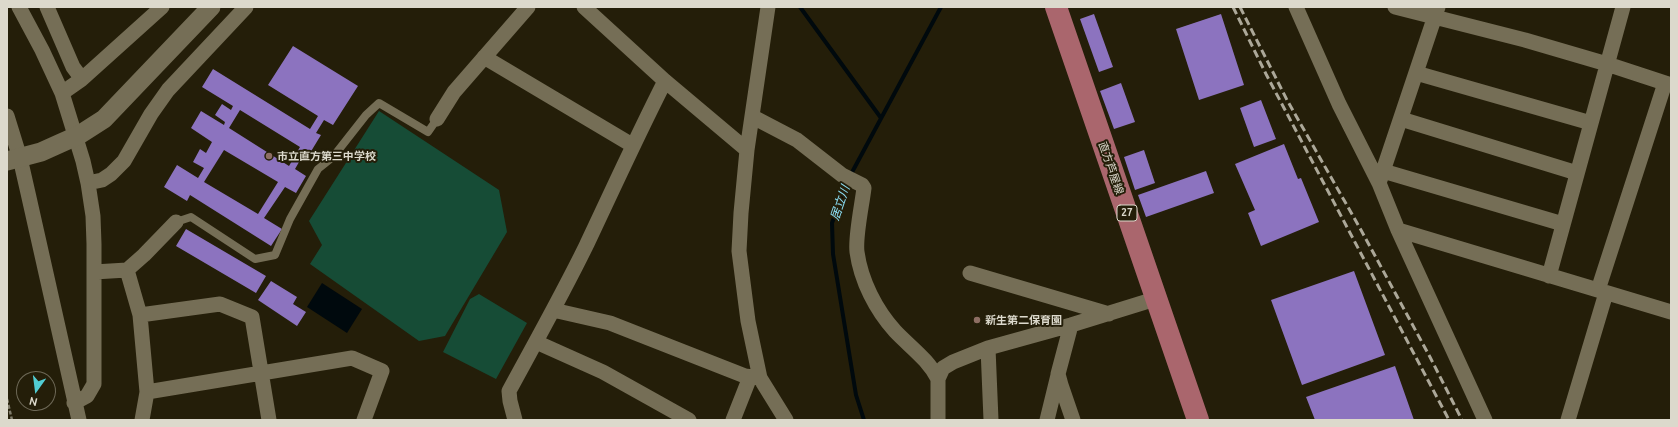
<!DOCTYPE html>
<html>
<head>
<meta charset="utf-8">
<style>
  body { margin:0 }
  #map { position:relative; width:1678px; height:427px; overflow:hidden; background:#241e09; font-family:Ubuntu,sans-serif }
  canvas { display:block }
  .frame { position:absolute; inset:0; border:8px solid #dcd9cc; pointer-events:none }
  .north { position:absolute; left:16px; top:371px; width:40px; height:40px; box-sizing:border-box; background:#241e09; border:1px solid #6e6957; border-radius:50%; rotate:194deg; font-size:11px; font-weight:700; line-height:16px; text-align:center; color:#dcd9cc }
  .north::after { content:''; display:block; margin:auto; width:14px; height:18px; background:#51ccd3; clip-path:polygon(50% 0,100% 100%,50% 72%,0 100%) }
</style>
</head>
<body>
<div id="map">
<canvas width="1678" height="427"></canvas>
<div class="frame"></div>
<div class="north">N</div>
</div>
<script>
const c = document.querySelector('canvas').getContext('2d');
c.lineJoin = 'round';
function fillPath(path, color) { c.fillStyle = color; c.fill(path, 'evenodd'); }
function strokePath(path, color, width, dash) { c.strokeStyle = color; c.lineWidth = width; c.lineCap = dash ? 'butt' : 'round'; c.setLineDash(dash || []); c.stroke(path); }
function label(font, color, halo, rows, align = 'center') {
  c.font = font + ' Ubuntu,"Noto Sans JP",sans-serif'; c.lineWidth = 4; c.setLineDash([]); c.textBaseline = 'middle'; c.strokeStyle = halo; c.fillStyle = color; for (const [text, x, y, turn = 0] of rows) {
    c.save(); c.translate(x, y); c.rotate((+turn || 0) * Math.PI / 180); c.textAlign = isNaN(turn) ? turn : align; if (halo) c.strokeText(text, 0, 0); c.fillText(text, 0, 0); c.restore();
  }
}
fillPath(new Path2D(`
  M379 111 499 190 507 232 445 336 419 341 310 264 322 245 309 221Z
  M479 294 527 323 496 379 443 352 470 299Z`), '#164c36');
fillPath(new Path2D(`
  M322 283 362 309 347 333 307 307Z`), '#00090d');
strokePath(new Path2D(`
  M800 7 881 118
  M850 176 941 7
  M847 182 832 223 833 254 856 395 864 420`), '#00090d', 4);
fillPath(new Path2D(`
  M1094 14 1113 67 1099 72 1080 19Z
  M1221 14 1244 85 1199 100 1176 29Z
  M293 46 358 86 333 125 324 120 316 133 321 135 310 153 306 150 295 169 306 176 296 193 285 187 264 218 282 229 271 246 190 195 187 201 164 187 177 165 198 178 204 168 193 162 200 149 206 153 212 142 191 128 201 111 224 125 225 122 215 115 222 104 231 110 233 106 202 87 213 69 310 129 318 116 268 85ZM240 110 300 147 289 166 229 128ZM224 150 278 182 258 214 204 182Z
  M1121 83 1135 122 1114 129 1100 91Z
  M1261 100 1276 139 1254 147 1240 108Z
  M1284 144 1298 179 1301 178 1319 222 1261 246 1248 213 1255 210 1235 164Z
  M1144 150 1155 183 1135 190 1124 157Z
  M1206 171 1214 193 1146 217 1138 195Z
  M186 229 266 276 256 293 176 246Z
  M1354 271 1385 355 1302 385 1271 300Z
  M271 281 297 297 293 304 306 312 297 326 258 300Z
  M1395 366 1414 420H1315L1306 397Z`), '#8c73bf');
strokePath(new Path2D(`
  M7 399 12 420`), '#807c6b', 2.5, [4, 2]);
strokePath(new Path2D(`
  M176 222 191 217 255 259 275 255 290 219 318 169 333 157 366 115 379 103 428 132 437 119`), '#756e56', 8);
strokePath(new Path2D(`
  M19 7 42 50 62 93 83 161 88 183 93 216 94 244V384L87 396 74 403
  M47 7 73 67 82 79
  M584 7 665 81 747 150
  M768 7 747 150 741 213 739 251 748 321 760 378 786 420
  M1296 7 1339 104 1379 183 1398 230 1485 420
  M1395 7 1525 40 1607 64 1671 85
  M484 57 632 145
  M1416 73 1591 123
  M62 93 82 79 162 7
  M7 116 20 158 28 193 79 420
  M753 117 797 140 842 175 862 185 864 188C862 205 855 237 857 252 861 281 876 310 895 331 910 347 928 359 938 379
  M437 119 454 92 528 7
  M1401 119 1577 173
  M1383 171 1563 224
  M1380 180 1438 7
  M88 183 102 180 111 174 124 161 151 114 168 90 246 7
  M1398 230 1671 312
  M127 270 140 315 147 392 142 420
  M94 272 127 270 144 255 176 222
  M970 273 1109 314
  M1549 276 1623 7
  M1598 290 1665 83
  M553 310 610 323 745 376 760 378
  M140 315 220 304 252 317 269 420
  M1071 325 1058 374 1061 385 1073 420
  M536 342 603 372 689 420
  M988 348 991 420
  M147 392 352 358 382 371 364 420
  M515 420 510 401 509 391C535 343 562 295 586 246 612 191 637 136 665 81
  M733 420 750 377
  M938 420V379L943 368 953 362 988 348 1071 325 1155 299
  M1047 420 1058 375
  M1568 420 1606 293`), '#756e56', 15);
strokePath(new Path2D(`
  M7 161 41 152 61 143 79 135 104 119 211 7`), '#756e56', 19);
strokePath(new Path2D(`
  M1056 7 1198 420`), '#aa666d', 22);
strokePath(new Path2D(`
  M1233 7 1266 74 1449 420
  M1240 7 1287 100 1361 230 1430 357 1462 420`), '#aca899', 3, [8, 4]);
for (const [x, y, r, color] of [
  [269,156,4,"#8d6e63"],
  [977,320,4,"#8d6e63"]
]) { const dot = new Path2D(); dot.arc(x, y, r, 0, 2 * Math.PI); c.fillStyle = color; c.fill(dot); strokePath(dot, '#241e09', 1.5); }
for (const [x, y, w] of [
  [1127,213,20]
]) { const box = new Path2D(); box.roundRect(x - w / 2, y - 8, w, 16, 3); c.fillStyle = '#241e09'; c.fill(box); strokePath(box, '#dcd9cc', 1); }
label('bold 10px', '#dcd9cc', null, [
  ["27",1127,213]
]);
label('bold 11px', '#dcd9cc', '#241e09', [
  ["市立直方第三中学校",277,156],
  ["新生第二保育園",985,320]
], 'left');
label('11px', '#dcd9cc', '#241e09', [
  ["直方芦屋線",1111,168,71]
]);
label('italic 12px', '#8ce0f7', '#241e09', [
  ["居立川",840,203,-71]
]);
</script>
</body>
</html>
